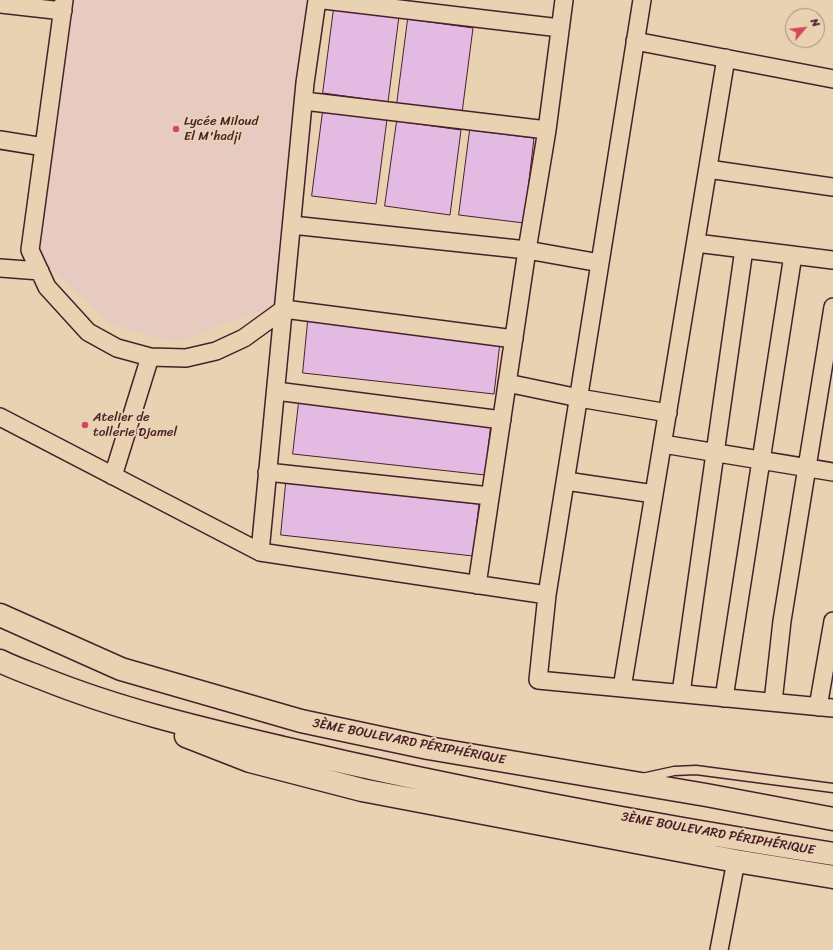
<!DOCTYPE html>
<html>
<head>
<meta charset="utf-8">
<style>
  body { margin:0 }
  #map { position:relative; width:833px; height:950px; overflow:hidden; background:#e9d2b2; font-family:Sriracha,sans-serif }
  canvas { display:block }
  .north { position:absolute; left:785px; top:8px; width:40px; height:40px; box-sizing:border-box; background:#e9d2b2; border:1px solid #a98a7c; border-radius:50%; rotate:62deg; font-size:11px; font-weight:700; line-height:16px; text-align:center; color:#4a1f2b }
  .north::after { content:''; display:block; margin:auto; width:14px; height:18px; background:#d1495b; clip-path:polygon(50% 0,100% 100%,50% 72%,0 100%) }
</style>
</head>
<body>
<div id="map">
<canvas width="833" height="950"></canvas>
<div class="north">N</div>
</div>
<script>
const c = document.querySelector('canvas').getContext('2d');
c.lineJoin = 'round';
function fillPath(path, color) { c.fillStyle = color; c.fill(path, 'evenodd'); }
function strokePath(path, color, width, dash) { c.strokeStyle = color; c.lineWidth = width; c.lineCap = dash ? 'butt' : 'round'; c.setLineDash(dash || []); c.stroke(path); }
function label(font, color, halo, rows, align = 'center') {
  c.font = font + ' Sriracha,sans-serif'; c.lineWidth = 4; c.setLineDash([]); c.textBaseline = 'middle'; c.strokeStyle = halo; c.fillStyle = color; for (const [text, x, y, turn = 0] of rows) {
    c.save(); c.translate(x, y); c.rotate((+turn || 0) * Math.PI / 180); c.textAlign = isNaN(turn) ? turn : align; if (halo) c.strokeText(text, 0, 0); c.fillText(text, 0, 0); c.restore();
  }
}
fillPath(new Path2D(`
  M70 0H312L277 305 175 343 110 324 39 258Z`), '#e7cbc0');
const building = new Path2D(`
  M334 8 399 16 388 102 323 93Z
  M408 19 473 28 462 113 397 104Z
  M323 111 387 119 376 204 312 196Z
  M397 121 461 130 450 215 385 206Z
  M470 130 534 138 524 223 459 215Z
  M308 321 500 342 494 394 303 373Z
  M299 402 491 423 485 475 293 454Z
  M286 483 479 504 473 556 281 535Z`);
fillPath(building, '#e3bbe2');
strokePath(building, '#4a1f2b', 1);
const service = new Path2D(`
  M642 778 674 771 696 770 833 788`);
const minor = new Path2D(`
  M64 0 30 250 47 287 88 332 117 348 150 357 186 358 216 351 244 338 284 309 514 339
  M324 0 560 28
  M642 0 547 595 538 680 833 708
  M0 4 63 11
  M635 41 833 79
  M304 101 547 130
  M0 140 44 147
  M708 169 833 187
  M292 225 527 250 600 263
  M696 243 833 260
  M0 268 40 271
  M507 383 579 398 668 413
  M276 391 502 420
  M0 417 260 552 547 595
  M663 444 833 472
  M267 472 490 496
  M113 476 150 357
  M566 481 654 494
  M260 552 305 83 317 0
  M477 585 527 250 547 130 564 0
  M622 688 726 58
  M681 693 744 249
  M724 698 793 255
  M773 702 782 621 833 307
  M818 707 833 621
  M719 950 736 861`);
const trunk = new Path2D(`
  M0 615 121 669 301 721 428 748 706 795 833 819
  M0 661C14 668 29 673 44 679 121 710 203 729 283 748 465 791 649 825 833 854
  M186 736 250 761 362 790 736 861 833 877`);
strokePath(service, '#4a1f2b', 11);
strokePath(minor, '#4a1f2b', 20);
strokePath(trunk, '#4a1f2b', 25);
strokePath(service, '#e9d2b2', 8);
strokePath(minor, '#e9d2b2', 17);
strokePath(trunk, '#e9d2b2', 22);
for (const [x, y, r, color] of [
  [176,129,4,"#d1495b"],
  [85,425,4,"#d1495b"]
]) { const dot = new Path2D(); dot.arc(x, y, r, 0, 2 * Math.PI); c.fillStyle = color; c.fill(dot); strokePath(dot, '#e9d2b2', 1.5); }
label('13px', '#4a1f2b', '#e9d2b2', [
  ["Lycée Miloud",184,122],
  ["El M'hadji",184,137],
  ["Atelier de",93,418],
  ["tollerie Djamel",93,433]
], 'left');
label('13px', '#4a1f2b', '#e9d2b2', [
  ["3ÈME BOULEVARD PÉRIPHÉRIQUE",409,742,11],
  ["3ÈME BOULEVARD PÉRIPHÉRIQUE",718,834,10]
]);
</script>
</body>
</html>
